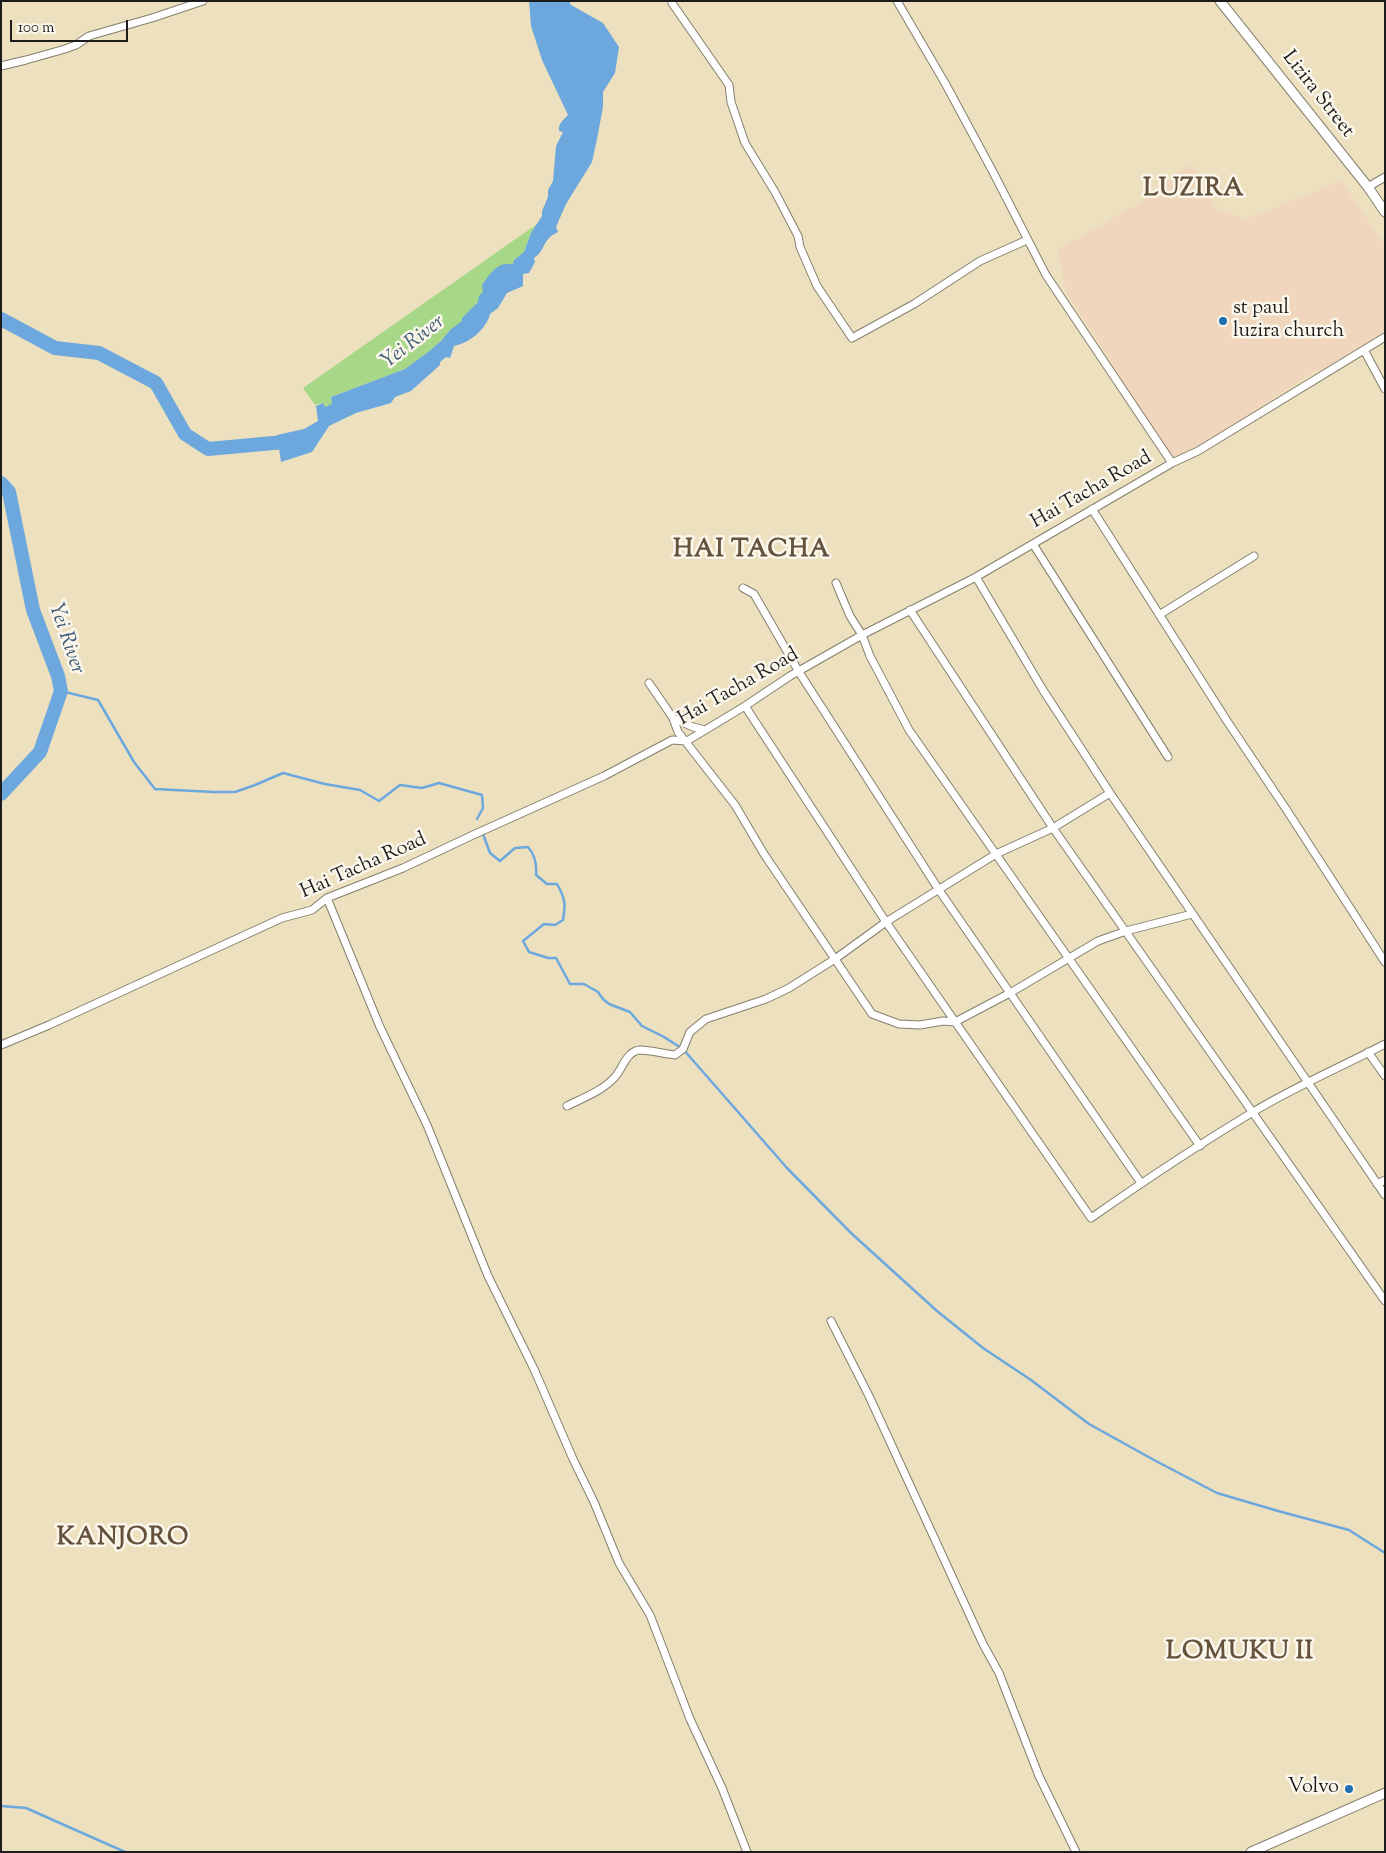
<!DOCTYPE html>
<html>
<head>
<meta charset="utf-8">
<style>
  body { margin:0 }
  #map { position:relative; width:1386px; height:1853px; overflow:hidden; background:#ede0bf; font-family:"Sorts Mill Goudy",serif }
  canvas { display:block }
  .frame { position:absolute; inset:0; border:2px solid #1c1c1c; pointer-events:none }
  .scale { position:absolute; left:10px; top:20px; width:118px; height:22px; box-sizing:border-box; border:2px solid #1c1c1c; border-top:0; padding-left:6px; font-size:15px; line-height:18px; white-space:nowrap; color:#1c1c1c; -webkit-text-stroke:4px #fbf7ec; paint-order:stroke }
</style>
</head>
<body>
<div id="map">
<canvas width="1386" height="1853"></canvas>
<div class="frame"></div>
<div class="scale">100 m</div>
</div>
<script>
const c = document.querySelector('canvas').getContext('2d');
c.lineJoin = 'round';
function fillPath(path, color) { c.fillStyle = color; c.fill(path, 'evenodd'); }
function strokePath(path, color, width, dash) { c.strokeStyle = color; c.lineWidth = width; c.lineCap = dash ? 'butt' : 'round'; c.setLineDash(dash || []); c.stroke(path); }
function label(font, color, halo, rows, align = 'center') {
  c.font = font + ' "Sorts Mill Goudy",serif'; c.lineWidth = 5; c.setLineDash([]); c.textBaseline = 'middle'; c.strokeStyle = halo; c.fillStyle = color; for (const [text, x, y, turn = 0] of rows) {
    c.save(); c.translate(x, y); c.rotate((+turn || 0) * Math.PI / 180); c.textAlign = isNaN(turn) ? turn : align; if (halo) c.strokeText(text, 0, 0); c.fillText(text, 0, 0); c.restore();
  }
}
fillPath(new Path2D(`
  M1192 164 1217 209 1247 219 1341 181 1385 245V335L1323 373 1321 369 1312 373 1207 442 1171 460 1141 414 1112 363 1067 294 1057 250 1133 207Z`), '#f0d6bc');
fillPath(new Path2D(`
  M537 224 531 233 524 252 514 260 513 264 509 265 483 292 478 302 462 318 463 321 450 330 441 341 428 352 405 369 331 397 332 404 324 408 322 403 315 405 303 388Z`), '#a6d888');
fillPath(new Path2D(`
  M529 1H569L571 5 603 23 619 47 615 73 603 92V107L597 139 592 162 566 204 556 227 558 232C541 240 547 249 534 258L535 262 529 273 523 274V286L507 293 498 308 490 314C486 330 469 343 454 346L450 358 446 357 440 362V365L411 391 395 397 391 403 356 413 329 426 312 452 281 462 277 435 304 429 318 421 316 406 323 403 325 407 332 404 331 397 405 369 428 352 441 341 450 330 462 321V318L478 302 479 296 483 292 482 285C487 278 495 265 505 264 507 263 510 265 513 264L514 260 524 252 531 233 542 216V211L548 197V190L553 181 556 146 563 132 559 131C558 124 563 120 568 115L542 60 531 26Z`), '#6ca8dd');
strokePath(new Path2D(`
  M61 691 98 700 134 762 155 789 214 792H235L255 785 283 773 325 784 360 790 379 801 400 785 422 788 439 783 482 795 483 808 477 819
  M483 834 490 853 500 861 515 848 528 847C535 855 537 864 536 875L547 884H557C565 898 566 904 563 920L555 925 544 924 523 941 529 952 548 958H556L570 984H584L598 992 603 999 609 1004 630 1012 642 1026 664 1037 683 1049 787 1168 851 1233 937 1311 983 1348 1031 1380 1089 1424 1154 1460 1217 1493 1278 1511 1349 1530 1385 1553
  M1 1806 26 1808 125 1852`), '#6ca8dd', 2.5);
strokePath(new Path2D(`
  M1 319 55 348 99 353 156 383 185 434 208 449 295 441
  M1 483 9 492 33 610 58 676 61 691 40 752 1 794`), '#6ca8dd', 14);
const minor = new Path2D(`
  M897 1 945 83 993 172 1046 275 1172 463
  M672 3 729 85 731 102 745 143 775 192 798 236 800 247 817 286 852 338 914 304 980 261 1027 240
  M1 66 26 60 65 49 76 45 89 36 152 18 203 1
  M1368 187 1385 177
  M1364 350 1385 389
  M1092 509 1227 721 1288 812 1385 962
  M1033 544 1168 757
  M976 577 1043 690 1110 793 1385 1195
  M836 583 850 616 862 635 870 656 909 730 1200 1146
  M743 588 754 594 799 672 939 890 1141 1183
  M910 610 1053 828 1385 1301
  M1159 615 1254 556
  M649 683 673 718 693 727 705 730
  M745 706 886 922 1091 1218C1144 1181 1198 1145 1253 1112 1296 1086 1341 1067 1385 1044
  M673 718 678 732 735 805 764 854 872 1014 899 1024 920 1025 943 1021 955 1022 1010 993 1098 941 1126 931 1192 914
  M327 898 380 1027 427 1125 488 1276 534 1369 573 1459 594 1502 619 1563 650 1615 690 1719 722 1788 747 1852
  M1 1045 49 1025 282 918 312 910 327 898 403 868 473 835 604 776 672 740 687 741 745 706 790 676 862 635 976 577 1172 463 1198 451 1385 337
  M1368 1052 1385 1076
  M567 1106C583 1098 602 1091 614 1078 623 1069 626 1051 640 1050 651 1050 664 1054 675 1055L683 1049 690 1032 706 1019 766 999 789 988 835 959 886 922 996 854 1053 828 1110 793
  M1377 1184 1385 1180
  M831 1321 869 1396 983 1644 999 1673 1039 1776 1076 1852`);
const tertiary = new Path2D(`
  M1220 1 1368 187 1385 212
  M1251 1852 1385 1793`);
strokePath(minor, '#847e6e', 9);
strokePath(tertiary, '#847e6e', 11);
strokePath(minor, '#fff', 7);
strokePath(tertiary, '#fff', 9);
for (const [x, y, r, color] of [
  [1223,321,5,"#1f6fb2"],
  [1349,1789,5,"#1f6fb2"]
]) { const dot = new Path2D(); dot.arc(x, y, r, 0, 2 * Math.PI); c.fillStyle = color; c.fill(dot); strokePath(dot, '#fbf7ec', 2); }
label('20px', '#1c1c1c', '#fbf7ec', [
  ["Lizira Street",1317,95,52],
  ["Hai Tacha Road",1092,491,-30],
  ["Hai Tacha Road",739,688,-30],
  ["Hai Tacha Road",364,867,-24]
]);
label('20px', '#1c1c1c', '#fbf7ec', [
  ["st paul",1233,310],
  ["luzira church",1233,333],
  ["Volvo",1339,1789,"right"]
], 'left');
label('italic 21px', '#405b73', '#fbf7ec', [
  ["Yei River",414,343,-38],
  ["Yei River",65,639,71]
]);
c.letterSpacing = '1px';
label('bold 25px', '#64523d', '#fbf7ec', [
  ["LUZIRA",1194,191],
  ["HAI TACHA",752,552],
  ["KANJORO",123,1540],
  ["LOMUKU II",1240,1654]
]);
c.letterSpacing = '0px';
</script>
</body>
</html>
